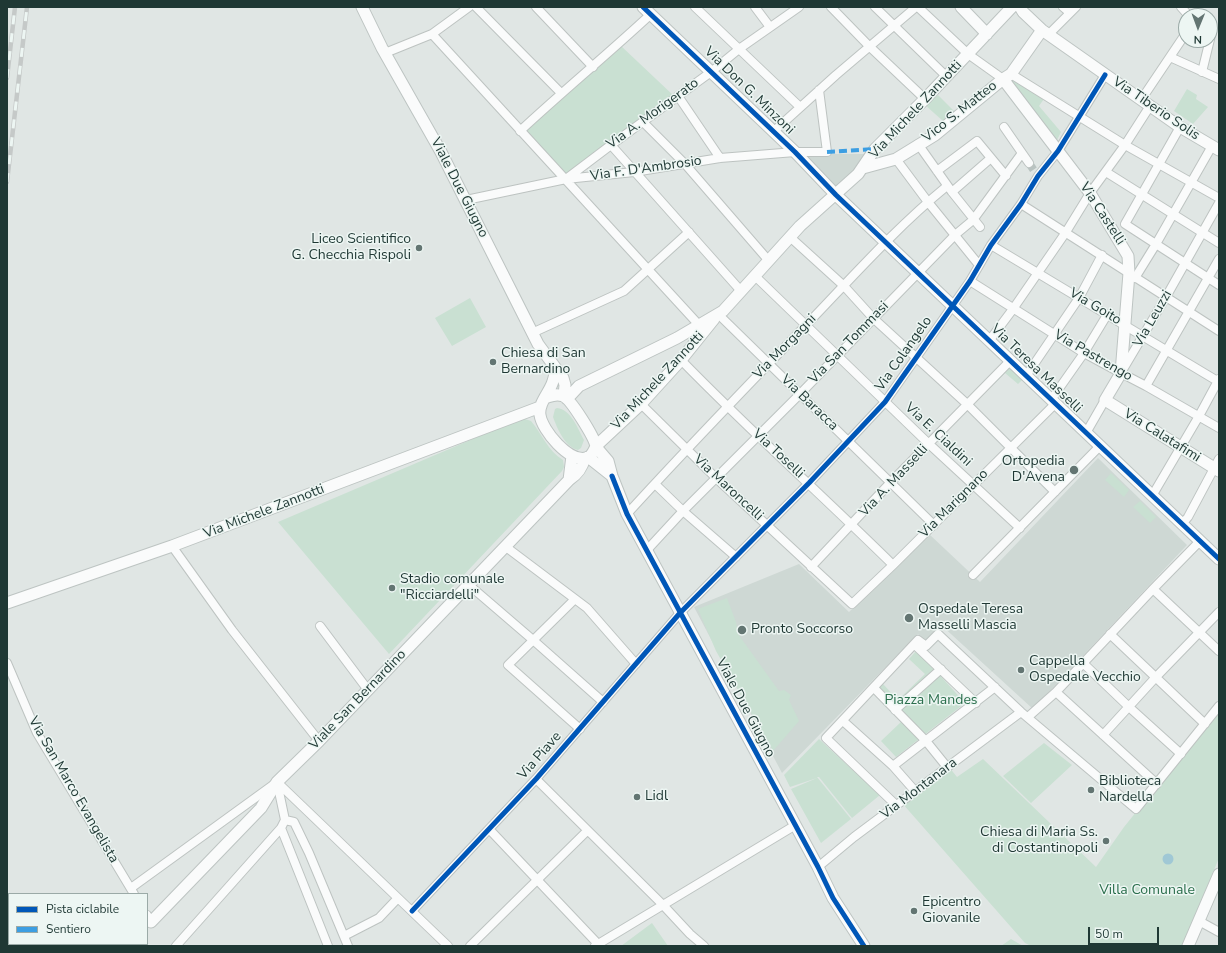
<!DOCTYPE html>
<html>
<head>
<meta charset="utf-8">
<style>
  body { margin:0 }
  #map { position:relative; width:1226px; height:953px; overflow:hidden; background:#e0e6e4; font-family:"Nunito Sans",sans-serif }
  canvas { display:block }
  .frame { position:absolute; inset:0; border:8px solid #1f3834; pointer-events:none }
  .legend { position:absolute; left:8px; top:893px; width:140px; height:52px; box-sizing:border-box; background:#edf6f3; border:1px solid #9baaa7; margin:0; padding:5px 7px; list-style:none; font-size:12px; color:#1f3834 }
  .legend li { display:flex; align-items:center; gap:8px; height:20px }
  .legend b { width:20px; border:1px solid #9baaa7 }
  .north { position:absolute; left:1178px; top:8px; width:40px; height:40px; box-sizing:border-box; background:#edf6f3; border:1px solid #9baaa7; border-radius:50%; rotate:181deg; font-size:11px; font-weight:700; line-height:16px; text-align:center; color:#1f3834 }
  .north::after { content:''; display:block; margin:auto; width:14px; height:18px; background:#637572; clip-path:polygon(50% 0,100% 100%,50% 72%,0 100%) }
  .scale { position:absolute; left:1088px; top:927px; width:71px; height:18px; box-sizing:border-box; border:2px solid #1f3834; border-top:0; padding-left:5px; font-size:12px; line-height:14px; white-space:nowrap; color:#1f3834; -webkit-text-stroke:3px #edf6f3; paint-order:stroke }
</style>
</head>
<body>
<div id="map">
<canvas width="1226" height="953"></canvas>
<div class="frame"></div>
<ul class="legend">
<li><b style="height:5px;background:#0057b8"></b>Pista ciclabile</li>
<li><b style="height:5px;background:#3c9ee2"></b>Sentiero</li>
</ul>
<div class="north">N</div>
<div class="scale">50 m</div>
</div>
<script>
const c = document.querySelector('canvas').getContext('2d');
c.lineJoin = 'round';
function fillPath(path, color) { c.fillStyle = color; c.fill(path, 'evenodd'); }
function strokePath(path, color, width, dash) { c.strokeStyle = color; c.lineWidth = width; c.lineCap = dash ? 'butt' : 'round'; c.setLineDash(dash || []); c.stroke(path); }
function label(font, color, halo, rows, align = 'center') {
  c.font = font + ' "Nunito Sans",sans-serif'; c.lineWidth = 3; c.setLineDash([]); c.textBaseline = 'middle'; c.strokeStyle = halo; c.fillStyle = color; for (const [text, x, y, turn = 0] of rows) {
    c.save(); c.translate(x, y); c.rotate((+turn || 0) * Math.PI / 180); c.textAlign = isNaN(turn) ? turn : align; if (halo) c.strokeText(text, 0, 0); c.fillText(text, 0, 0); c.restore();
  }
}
fillPath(new Path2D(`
  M801 154H870L836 193Z
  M1098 458 1187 545 1033 709 940 624 926 641 918 634 782 773 694 607 799 564 849 612 929 534 980 582Z`), '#ced8d4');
fillPath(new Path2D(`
  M620 45 674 96 566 177 523 131Z
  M1011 74 1046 96 1039 106 1061 132 1055 144 1005 79Z
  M1187 89 1197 95 1196 99 1208 107 1193 124 1174 111Z
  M938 95 956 113 943 121 925 105Z
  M470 298 486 327 452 346 435 318Z
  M1008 364 1023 379 1018 384 1005 373 994 384 991 381Z
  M557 408C571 409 578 429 584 440L581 448 578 450C565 447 557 428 553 417L555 409Z
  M522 418 531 421C542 434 548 451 563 460L564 467 562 471 389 654 278 522Z
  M1111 473 1129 490 1124 497 1105 480Z
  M1140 501 1156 517 1150 523 1133 507Z
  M727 598 736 622 738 634 779 691 784 690 791 695 789 700 799 721 773 751 716 651 698 609Z
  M917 650 965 703 896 757 881 741 901 722 874 694 883 684 898 700 925 674 909 659Z
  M1219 709V858L1182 946H1031L1025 943 902 803 949 767 957 777 983 759 1096 867 1124 827Z
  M819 739 880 795 852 818 819 777H817L851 819 821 843 791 789 817 778 790 787 784 775Z
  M1044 743 1072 765 1031 803 1003 776Z
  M652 923 668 946H621Z
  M1011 939 1023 946H1001Z`), '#c9e0d2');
fillPath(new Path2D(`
  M1162.5 859a5.5 5.5 0 1 1 11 0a5.5 5.5 0 1 1-11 0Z`), '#a0c8d5');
strokePath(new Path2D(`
  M1029 163 1035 172`), '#b9c3c1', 8, [8, 4]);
const street = new Path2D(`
  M476 7 561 93
  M536 7 593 67
  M695 7 800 107
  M755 7 770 27
  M831 7 869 46 925 99
  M875 7 947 77
  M918 7 968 54 1003 79
  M1063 7 1070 13
  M1181 7 1189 16
  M432 34 699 325
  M1048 35 1076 7
  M385 53 432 34 469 7
  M1170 57 1219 79
  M1202 72 1212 31
  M1011 74 1125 145 1219 198
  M678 96 720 158
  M1141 100 1186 33
  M643 122 685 164 769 261
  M1180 127 1125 224 1219 285
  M520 131C563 91 608 54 651 14
  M773 132 836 75 916 7
  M918 144 952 192 980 227
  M611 145 741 291
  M1022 153 1029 163
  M896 159 928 202 979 265
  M937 171 977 141 1006 176
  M1106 172 1219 243
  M566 179 611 145 711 72 739 49 799 7
  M952 192 991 158
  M466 200 566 179 634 172 720 158 795 152H827L819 90
  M1021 204 1219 331
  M790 237 844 286 873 318 967 404 1055 492
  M991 245 1219 382
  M755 276 929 444 1020 528
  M1135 278 1156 244 1212 146
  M970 281 1084 353 1121 373 1146 386 1219 428
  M718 314 934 525
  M532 333 624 291 689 232
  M989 341 1013 309 1066 232 1090 193 1125 145 1150 106
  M681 360C749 430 823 496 893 565
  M1122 371 1166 297 1219 203
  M1026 376 1079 298 1102 255
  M1146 386 1219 259
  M1051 400 1084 353 1107 315
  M641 404 716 478 852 604 893 565 1055 404
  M1086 433 1105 400
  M655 484 683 511 736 557
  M1152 496 1199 416 1219 379
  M627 514C687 448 749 384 811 320 855 274 898 226 947 186
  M1182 524 1188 517 1219 459
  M172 546 232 630 319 741
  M506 547 587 608 636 664
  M647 550 683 511 800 394 955 235 973 220 1022 153 1004 127
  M811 567 891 482 1010 361
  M973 575 1100 446
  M469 585 533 640 603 702
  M1153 589 1219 651
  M575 599 508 665 580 729
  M320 626 368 690
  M1110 634 1205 724
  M915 645 976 703
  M7 663 37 733 134 894
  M1083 663 1129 707 1181 754
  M874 688 926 741 947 767
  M1056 692 1157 784
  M895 710 941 669
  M1028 717 1056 692 1153 589 1200 541
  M843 721 893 766 995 687
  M1103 735 1156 677 1219 612
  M893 766 915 791
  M536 779 663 905 690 934 704 946
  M277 782 448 946
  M277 782 285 820
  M896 805 826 738 918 640 926 646 938 634 1021 712 1136 809 1219 706
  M281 828 328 946
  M489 829 598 944
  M818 867 854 837 1021 712
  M131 888 273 785
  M412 911 536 779 680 613 809 483 885 402 970 281 991 245 1021 204 1038 176 1058 151 1105 75
  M147 915 151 922
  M1199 921 1219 932
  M344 936 379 918 398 898
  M176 946 281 828 285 820 294 822 309 853 348 946
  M470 946 587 831
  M595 946 794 826`);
const secondary = new Path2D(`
  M362 7 382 48 441 152 538 344 563 378 565 385 564 396
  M643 7 795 152 836 195 1219 559
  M961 7 987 34
  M1020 7 1023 12 1042 30 1180 127 1219 150
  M1003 79 1090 193 1128 256 1129 273 1121 373 1105 400 1219 471
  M863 168 896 159 935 135 1003 79 1011 74 1042 30
  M545 398C551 396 556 393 563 396 571 399 594 437 596 446 594 451 592 456 587 458 569 463 542 430 540 415 538 404 548 394 552 384 554 379 555 374 556 369
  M567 399 579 386 677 338 723 311 800 226 858 174 875 149 925 99 1012 7
  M596 446 641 404 681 360 714 319
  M596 447 608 461 612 476 627 514 818 867 833 898 864 946
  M588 457 612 476
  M569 480 572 456
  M7 603 172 546 540 407
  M151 922 261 808 277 782 319 741 569 480C578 474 582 468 585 458
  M1188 946 1219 874`);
strokePath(street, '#bdc3c1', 10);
strokePath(secondary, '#bdc4c2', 13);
strokePath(street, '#fafbfb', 8);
strokePath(secondary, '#fafbfb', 11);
const rail = new Path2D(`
  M7 78 15 7
  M7 182 27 7`);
strokePath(rail, '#c5c9c8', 4.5);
strokePath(rail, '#edf6f3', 3, [9]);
strokePath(new Path2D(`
  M827 152 875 149`), '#3c9ee2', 4, [8, 4]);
strokePath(new Path2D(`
  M643 7 795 152 836 195 1219 559
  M612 476 627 514 818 867 833 898 864 946
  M412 911 536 779 680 613 809 483 885 402 970 281 991 245 1021 204 1038 176 1058 151 1105 75`), '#0057b8', 5);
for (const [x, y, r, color] of [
  [419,248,4,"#637572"],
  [493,362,4,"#637572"],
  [1074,470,5,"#637572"],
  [392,588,4,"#637572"],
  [909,618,5,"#637572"],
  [742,630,5,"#637572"],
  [1021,670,4,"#637572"],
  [1091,790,4,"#637572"],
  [637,797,4,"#637572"],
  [1106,841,4,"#637572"],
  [914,911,4,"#637572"]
]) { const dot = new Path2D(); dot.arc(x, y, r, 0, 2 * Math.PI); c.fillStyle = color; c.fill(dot); strokePath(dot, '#edf6f3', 1.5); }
label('14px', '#1f3834', '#edf6f3', [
  ["Via Don G. Minzoni",749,91,44],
  ["Via Tiberio Solis",1156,109,34],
  ["Via Michele Zannotti",916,110,-47],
  ["Vico S. Matteo",960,112,-38],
  ["Via A. Morigerato",653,114,-36],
  ["Via F. D'Ambrosio",646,169,-8],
  ["Viale Due Giugno",459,188,63],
  ["Via Castelli",1102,214,57],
  ["Via Goito",1095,307,31],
  ["Via Leuzzi",1153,319,-60],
  ["Via San Tommasi",849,343,-46],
  ["Via Morgagni",785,347,-46],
  ["Via Colangelo",904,354,-55],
  ["Via Pastrengo",1093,356,30],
  ["Via Teresa Masselli",1036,369,44],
  ["Via Michele Zannotti",658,381,-47],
  ["Via Baracca",809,403,44],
  ["Via E. Cialdini",938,435,43],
  ["Via Calatafimi",1162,436,32],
  ["Via Toselli",778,454,43],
  ["Via A. Masselli",894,481,-47],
  ["Via Maroncelli",728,488,43],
  ["Via Marignano",954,504,-45],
  ["Via Michele Zannotti",264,512,-21],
  ["Viale San Bernardino",358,700,-46],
  ["Viale Due Giugno",745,708,62],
  ["Via Piave",540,756,-49],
  ["Via Montanara",919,789,-37],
  ["Via San Marco Evangelista",73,790,60]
]);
label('14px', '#1f3834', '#edf6f3', [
  ["Liceo Scientifico",411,240,"right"],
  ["G. Checchia Rispoli",411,256,"right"],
  ["Chiesa di San",501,354],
  ["Bernardino",501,370],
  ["Ortopedia",1065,462,"right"],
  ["D'Avena",1065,478,"right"],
  ["Stadio comunale",400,580],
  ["\"Ricciardelli\"",400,596],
  ["Ospedale Teresa",918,610],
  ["Masselli Mascia",918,626],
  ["Pronto Soccorso",751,630],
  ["Cappella",1029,662],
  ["Ospedale Vecchio",1029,678],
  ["Biblioteca",1099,782],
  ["Nardella",1099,798],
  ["Lidl",645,797],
  ["Chiesa di Maria Ss.",1098,833,"right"],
  ["di Costantinopoli",1098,849,"right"],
  ["Epicentro",922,903],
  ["Giovanile",922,919]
], 'left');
label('14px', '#2a6e4c', '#edf6f3', [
  ["Piazza Mandes",931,701],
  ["Villa Comunale",1147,891]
]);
</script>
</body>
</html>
